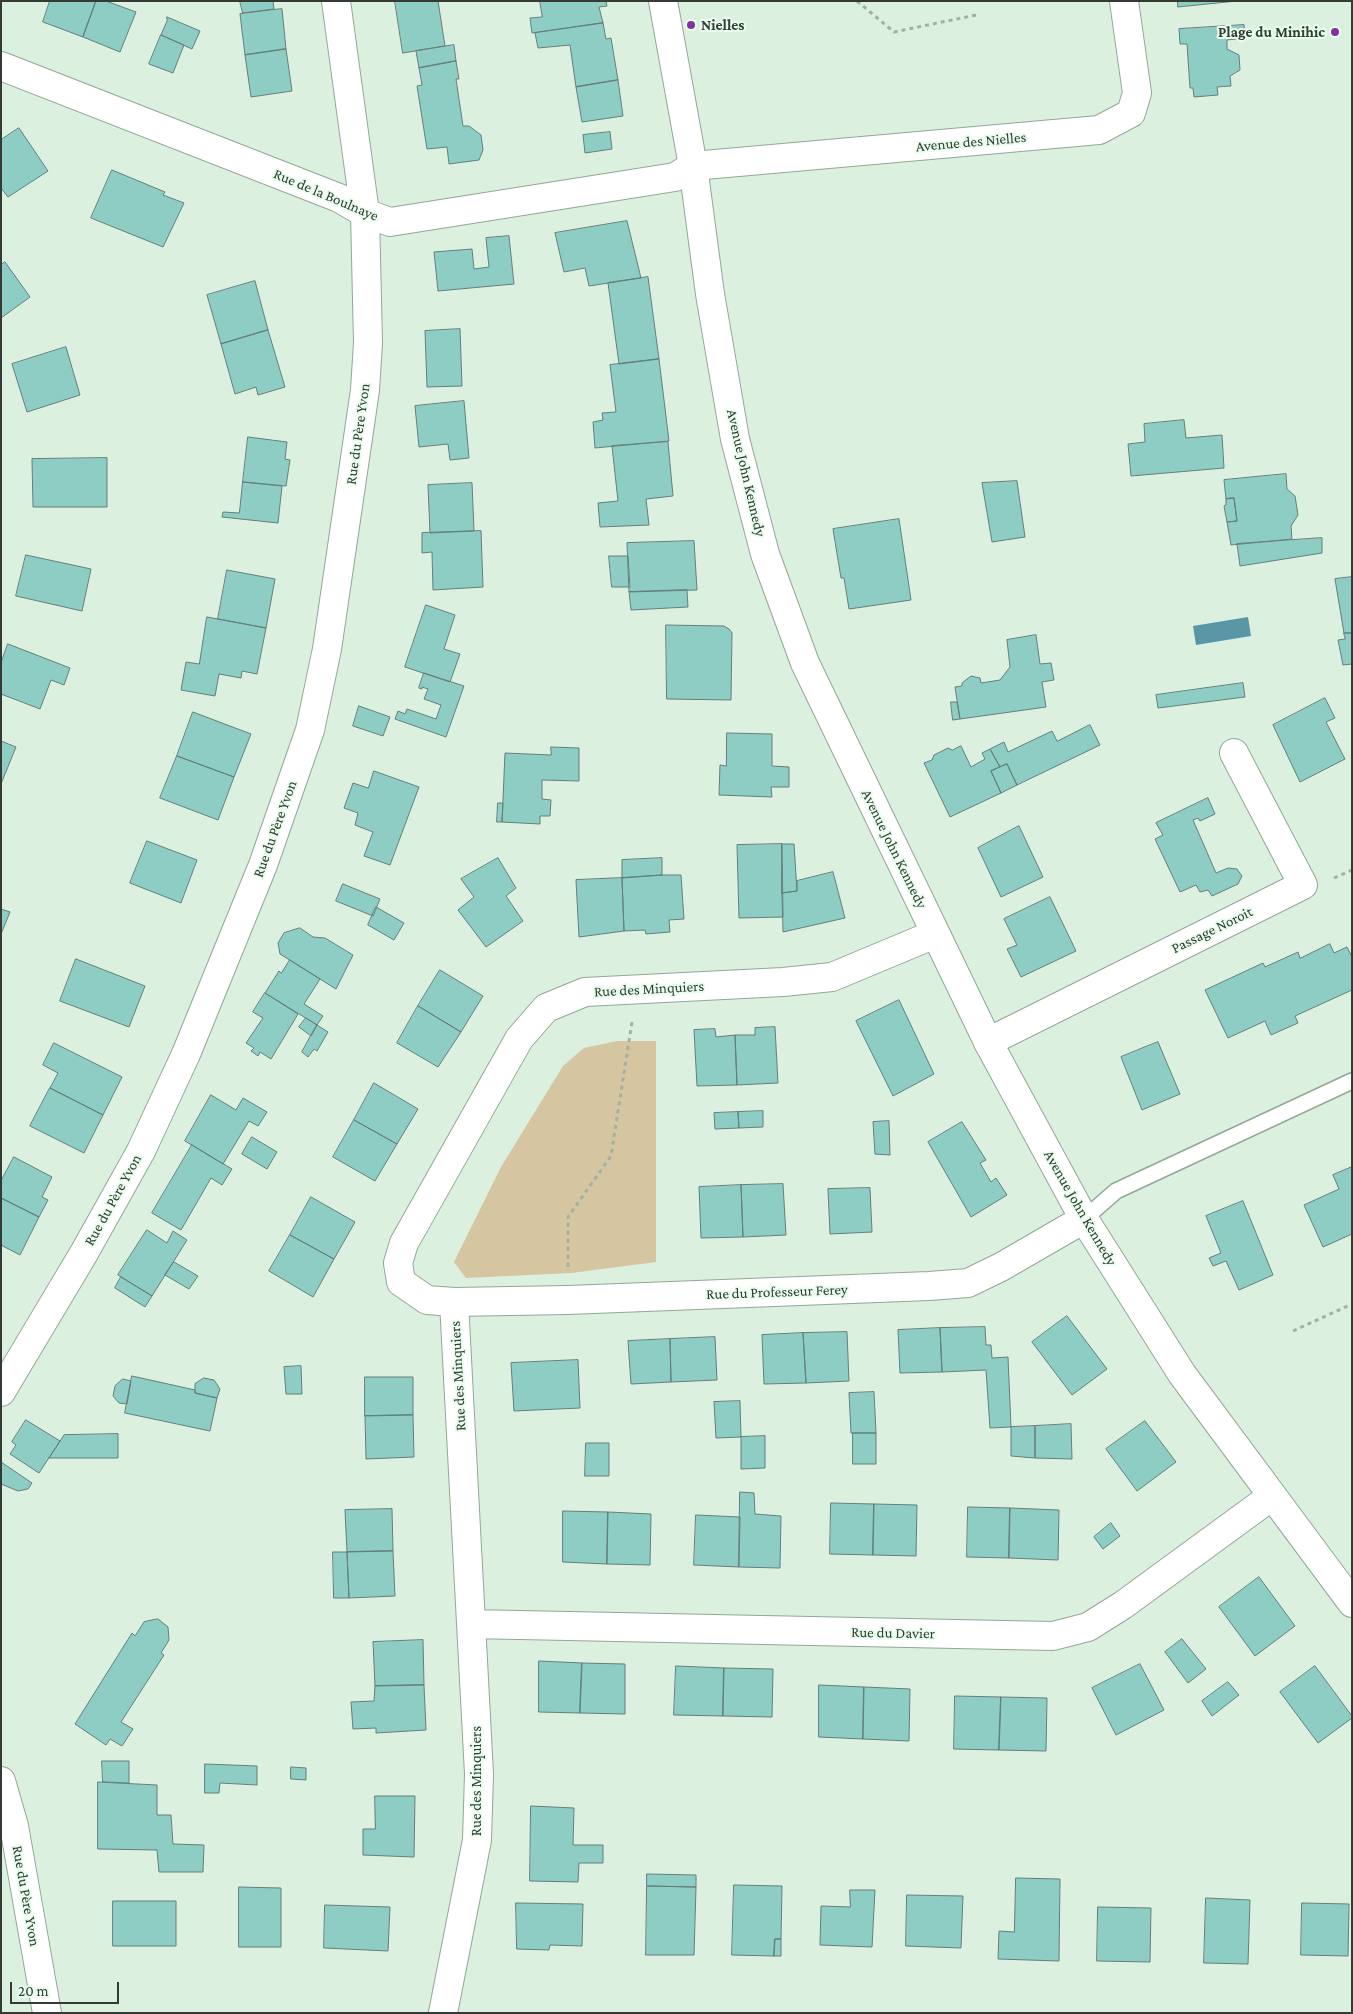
<!DOCTYPE html>
<html>
<head>
<meta charset="utf-8">
<style>
  body { margin:0 }
  #map { position:relative; width:1353px; height:2014px; overflow:hidden; background:#dbf0df; font-family:"Crimson Pro",serif }
  canvas { display:block }
  .frame { position:absolute; inset:0; border:2px solid #333b34; pointer-events:none }
  .scale { position:absolute; left:10px; top:1982px; width:109px; height:22px; box-sizing:border-box; border:2px solid #333b34; border-top:0; padding-left:6px; font-size:15px; line-height:18px; white-space:nowrap; color:#333b34; -webkit-text-stroke:4px #e8feec; paint-order:stroke }
</style>
</head>
<body>
<div id="map">
<canvas width="1353" height="2014"></canvas>
<div class="frame"></div>
<div class="scale">20 m</div>
</div>
<script>
const c = document.querySelector('canvas').getContext('2d');
c.lineJoin = 'round';
function fillPath(path, color) { c.fillStyle = color; c.fill(path, 'evenodd'); }
function strokePath(path, color, width, dash) { c.strokeStyle = color; c.lineWidth = width; c.lineCap = dash ? 'butt' : 'round'; c.setLineDash(dash || []); c.stroke(path); }
function label(font, color, halo, rows, align = 'center') {
  c.font = font + ' "Crimson Pro",serif'; c.lineWidth = 4; c.setLineDash([]); c.textBaseline = 'middle'; c.strokeStyle = halo; c.fillStyle = color; for (const [text, x, y, turn = 0] of rows) {
    c.save(); c.translate(x, y); c.rotate((+turn || 0) * Math.PI / 180); c.textAlign = isNaN(turn) ? turn : align; if (halo) c.strokeText(text, 0, 0); c.fillText(text, 0, 0); c.restore();
  }
}
fillPath(new Path2D(`
  M617 1041H656V1262L571 1273 466 1278 454 1262 501 1167 563 1066 584 1048Z`), '#d6c5a1');
fillPath(new Path2D(`
  M1248 617 1251 636 1196 645 1193 626Z`), '#5996a6');
const building = new Path2D(`
  M50 1H96L83 37 43 22Z
  M96 1H106L136 12 120 52 83 37Z
  M240 1H273L274 9 243 13Z
  M395 1H438L445 46 403 53Z
  M540 1H606L607 6 599 7 603 23 532 33 530 18 542 17Z
  M1178 1H1237L1178 7Z
  M282 9 286 49 245 55 240 14Z
  M167 17 200 31 192 49 161 35 167 21Z
  M603 23 606 39 611 38 618 80 576 87 570 45 538 48 535 33Z
  M1244 25 1245 38 1227 40V49L1239 55 1240 70 1230 76 1231 86 1217 87 1218 95 1194 97 1193 88H1190L1187 44H1180L1179 29Z
  M161 35 184 45 173 73 149 64Z
  M454 45 456 61 419 68 416 51Z
  M286 49 292 91 251 97 245 55Z
  M456 61 459 79H456L463 126H469L481 135 483 150 479 160 449 164 447 147 427 149 417 86 422 85 419 68Z
  M618 80 623 116 582 122 576 87Z
  M19 128 48 171 8 197 1 188V140Z
  M610 132 612 149 585 153 583 135Z
  M112 170 165 192 163 195 184 203 163 247 91 218Z
  M627 221 641 278 589 286 585 268 564 272 555 233Z
  M509 236 514 284 438 291 434 252 472 249 474 269 489 267 486 238Z
  M5 262 30 297 1 318V265Z
  M648 277 659 359 619 364 608 283Z
  M255 281 268 330 221 344 207 295Z
  M460 329 462 386 427 387 425 331Z
  M268 330 285 387 258 395 256 387 235 394 221 344Z
  M66 347 80 395 27 412 12 364Z
  M659 359 669 441 595 448 593 422 603 420 602 413 616 412 610 365Z
  M464 401 469 458 450 460 448 444 419 447 415 406Z
  M1184 420 1186 438 1222 435 1224 468 1131 476 1128 444 1145 442 1144 424Z
  M248 437 287 442 285 459 290 460 286 486 243 482Z
  M668 442 673 496 646 499 649 525 600 527 598 503 618 501 612 446Z
  M107 458V507H33L32 459Z
  M1286 474 1287 489 1295 496 1298 515 1291 526 1292 539 1231 545 1227 522 1237 521 1234 498 1226 499 1224 480Z
  M1017 481 1025 537 992 542 982 483Z
  M243 482 282 486 278 523 222 517 223 512 239 513Z
  M472 483 474 531 430 533 428 485Z
  M1234 498 1237 521 1227 522 1224 506 1226 505V499Z
  M899 519 911 600 849 609 844 578H841L833 529Z
  M481 531 483 587 433 590 432 552 422 553V533Z
  M1322 538V553L1240 566 1237 544Z
  M694 541 697 590 629 592 627 543Z
  M26 555 91 569 82 611 16 596Z
  M609 556H628L630 587H612Z
  M227 570 275 579 266 628 218 619Z
  M1352 577V633H1344L1335 579Z
  M687 590 688 607 631 610 629 592Z
  M426 605 455 615 444 649 460 654 450 682 405 667Z
  M207 617 266 628 257 674 242 671 241 678 219 674 215 696 181 690 186 662 199 664Z
  M666 625 724 626 729 629 732 633 731 700 667 699Z
  M1344 633H1352V664L1343 665 1338 640 1345 639Z
  M1036 635 1040 664 1051 663 1054 680 1042 682 1046 707 960 719 955 687 962 686V683L971 676 980 678 981 683 1000 680 1010 667 1007 640Z
  M8 644 70 668 64 685 51 680 40 709 1 694V663Z
  M424 673 464 686 446 737 395 719 398 711 405 714 407 709 436 719 441 705 424 699 428 689 422 687V689L419 688Z
  M1243 683 1245 697 1158 708 1156 695Z
  M1325 698 1335 718 1326 722 1345 759 1300 782 1273 725Z
  M951 702H957L960 719 953 720Z
  M359 706 390 717 383 736 353 726Z
  M193 712 251 734 234 777 177 756Z
  M1090 725 1100 745 1017 785 1007 764 1000 767 990 749 1004 742 1008 752 1052 731 1057 741Z
  M727 733 772 734V766L789 767V787H771L772 797 719 795 720 765 726 766Z
  M1 741 16 747 1 784Z
  M961 746 971 767 985 759 982 753 990 749 1000 767 991 771 1001 793 950 817 924 763 932 760 934 755 948 748 952 750Z
  M551 747 579 748V781L542 780V799L551 800 550 816H540V824L502 822 505 753 551 755Z
  M177 756 234 777 218 820 160 798Z
  M1007 764 1017 785 1001 793 991 771Z
  M374 771 419 787 390 865 364 856 373 832 355 825 358 813 344 808 353 783 368 788Z
  M1208 798 1215 814 1200 821 1198 818 1193 820 1216 873 1228 868 1237 869 1242 876 1238 884 1212 896 1208 890 1200 892 1196 885 1180 892 1155 839 1163 835 1156 823Z
  M498 803H503L502 822H497Z
  M1019 826 1043 877 1001 897 978 848Z
  M147 841 197 860 181 903 130 883Z
  M782 844H794L797 891 782 893Z
  M782 844 783 917 739 918 737 845Z
  M498 858 516 888 506 896 523 921 486 947 458 910 474 897 461 879Z
  M662 858V875L622 878V860Z
  M833 872 845 918 783 932 782 893 797 891V881Z
  M662 875H681L684 919 669 920 670 932 646 934 645 930 624 931 622 878Z
  M622 878 624 931 579 937 576 880Z
  M343 884 380 899 373 916 336 901Z
  M1050 897 1076 951 1021 977 1007 949 1017 945 1004 919Z
  M376 907 404 923 394 940 368 925Z
  M1 909 10 912 1 934Z
  M300 928 313 937 325 938 353 955 336 989 280 954 278 943 284 933Z
  M1330 944 1334 953 1347 947 1352 957V990L1295 1016 1298 1023 1271 1035 1265 1021 1228 1038 1205 990 1263 963 1265 967 1298 952 1300 958Z
  M76 959 145 986 129 1027 60 1001Z
  M290 960 320 979 304 1004 323 1016 317 1025 265 993 279 971 281 973Z
  M440 970 483 996 461 1032 418 1006Z
  M265 993 298 1014 271 1059 260 1052 258 1056 251 1051 254 1048 246 1043 263 1018 253 1012Z
  M899 1000 934 1074 893 1096 856 1021Z
  M418 1006 461 1032 438 1067 397 1043Z
  M306 1018 317 1025 311 1036 299 1027Z
  M317 1025 328 1032 317 1051 314 1049 308 1057 302 1052Z
  M775 1027 778 1083 737 1085 735 1035H755V1028Z
  M715 1029 716 1037 735 1035 737 1085 697 1086 694 1030Z
  M1158 1042 1180 1094 1142 1110 1121 1057Z
  M54 1043 122 1077 103 1115 50 1088 58 1073 43 1065Z
  M374 1083 418 1109 397 1144 354 1120Z
  M50 1088 103 1115 84 1153 30 1126Z
  M211 1095 236 1110 243 1098 267 1112 258 1126 249 1121 223 1164 185 1141Z
  M763 1111V1127L739 1128 738 1112Z
  M738 1112 739 1128 715 1129 714 1113Z
  M354 1120 397 1144 375 1181 333 1157Z
  M889 1121 890 1155 875 1154 873 1122Z
  M962 1122 986 1160 980 1163 991 1182 996 1178 1007 1195 971 1217 928 1142Z
  M252 1137 277 1152 267 1169 242 1154Z
  M192 1145 232 1169 222 1185 211 1178 181 1230 152 1213Z
  M14 1157 52 1177 42 1197 48 1200 39 1217 1 1198V1181Z
  M1352 1167V1234L1323 1247 1304 1205 1339 1189 1333 1175Z
  M783 1184 786 1235 743 1237 741 1185Z
  M741 1185 743 1237 701 1238 699 1187Z
  M870 1188 872 1232 830 1234 828 1189Z
  M311 1197 355 1222 334 1259 290 1235Z
  M1 1198 39 1217 20 1255 1 1245Z
  M1243 1201 1273 1275 1239 1290 1226 1261 1213 1266 1209 1258 1221 1253 1206 1216Z
  M147 1230 167 1243 173 1231 187 1240 152 1296 118 1275Z
  M290 1235 334 1259 313 1297 269 1271Z
  M174 1262 198 1276 189 1289 165 1275Z
  M121 1277 152 1296 145 1307 115 1288Z
  M1067 1316 1107 1369 1072 1395 1032 1342Z
  M985 1327 986 1345H991L992 1358 1008 1357 1011 1427 990 1428 986 1370 942 1372 940 1328Z
  M940 1328 942 1372 900 1373 898 1330Z
  M847 1332 849 1381 806 1383 803 1333Z
  M803 1333 806 1383 764 1384 762 1335Z
  M715 1337 717 1380 671 1382 670 1339Z
  M670 1339 671 1382 631 1384 628 1341Z
  M578 1360 580 1408 514 1411 511 1363Z
  M301 1366 302 1394H286L284 1367Z
  M132 1376 195 1390V1393L217 1398 210 1431 125 1413Z
  M365 1377H413V1415L365 1416Z
  M204 1378 214 1380 220 1389 217 1398 195 1393V1384Z
  M123 1379 131 1381 127 1404 119 1403 113 1396 115 1386Z
  M874 1392 876 1433H851L849 1393Z
  M740 1401 741 1437 716 1438 714 1402Z
  M413 1415 414 1457 366 1459 365 1416Z
  M26 1420 60 1441 39 1473 10 1454 16 1445 12 1442Z
  M1145 1421 1176 1462 1137 1491 1106 1449Z
  M1071 1424 1072 1459 1035 1458V1426Z
  M1035 1426V1458L1011 1456V1427Z
  M853 1433H876V1464H853Z
  M118 1434V1458H49L64 1435Z
  M765 1436V1468L741 1469V1437Z
  M586 1443H609V1476H585Z
  M1 1462 32 1483 28 1489 18 1491 1 1484Z
  M740 1492 754 1493 755 1514 781 1516 780 1568 739 1567Z
  M831 1503 874 1504 873 1555 830 1554Z
  M874 1504 917 1505 916 1556 873 1555Z
  M968 1507 1010 1508 1009 1558 967 1557Z
  M1010 1508 1059 1510 1058 1560 1009 1558Z
  M392 1509 393 1551 347 1552 345 1510Z
  M563 1511 608 1512 607 1564 563 1562Z
  M608 1512 651 1514 650 1565 607 1564Z
  M696 1515 740 1517 739 1567 694 1565Z
  M1111 1523 1120 1536 1103 1549 1094 1537Z
  M393 1551 395 1596 349 1598 347 1552Z
  M333 1552H347L349 1598H334Z
  M1259 1577 1295 1626 1255 1656 1219 1607Z
  M158 1619 168 1627 169 1640 161 1653 164 1655 121 1722 133 1729 122 1746 110 1739 106 1745 75 1724 132 1633 135 1636 144 1622Z
  M1182 1639 1206 1669 1188 1683 1165 1652Z
  M423 1640 424 1685 375 1686 373 1642Z
  M539 1661 582 1663 580 1713 539 1712Z
  M582 1663 625 1664V1714L580 1713Z
  M1140 1664 1164 1710 1116 1735 1092 1688Z
  M676 1666 724 1668 723 1716 674 1715Z
  M1315 1666 1352 1716V1718L1318 1743 1280 1692Z
  M724 1668 773 1669 772 1717 723 1716Z
  M1228 1682 1239 1695 1212 1716 1202 1701Z
  M424 1685 426 1730 376 1733V1728L353 1729 351 1702 374 1701 375 1686Z
  M819 1685 864 1687 863 1739 819 1737Z
  M864 1687 910 1689 909 1741 863 1739Z
  M955 1696 1001 1697 999 1750 954 1749Z
  M1001 1697 1047 1698 1046 1751 999 1750Z
  M102 1761H129V1783L103 1782Z
  M205 1764 257 1766V1785L220 1783 219 1793H205Z
  M291 1767 306 1768V1780L291 1779Z
  M98 1782 157 1785V1815H171L173 1844 204 1845 203 1872H159L157 1850 98 1849Z
  M375 1796H415L414 1857 363 1855V1829H375Z
  M531 1806 574 1808 573 1845H603V1863H579L578 1882 530 1881Z
  M647 1874 696 1875V1887L647 1886Z
  M1016 1878 1060 1879 1059 1961 998 1959 999 1931 1014 1932Z
  M734 1885 782 1886 781 1939H775L774 1956 732 1955Z
  M647 1886 696 1887 694 1955H646Z
  M239 1887 281 1888V1947H239Z
  M850 1890H875L872 1947 820 1945 821 1906 850 1907Z
  M907 1895 963 1896 961 1948 906 1946Z
  M1206 1898 1250 1900 1248 1964 1204 1963Z
  M113 1901H176V1946H113Z
  M516 1903 583 1904 582 1946 550 1945 549 1950 517 1949Z
  M1302 1903 1349 1904 1348 1956 1301 1955Z
  M325 1905 390 1907 388 1951 324 1948Z
  M1098 1907 1151 1908 1150 1962 1097 1961Z
  M775 1939H781V1956H774Z`);
fillPath(building, '#8dcdc3');
strokePath(building, '#647f7b', 1);
const service = new Path2D(`
  M1084 1219 1116 1191 1352 1081`);
const minor = new Path2D(`
  M1 66 339 198 365 213 390 222 675 177 693 166 1099 130 1131 113 1137 93 1124 1
  M988 1042 1303 885 1234 753
  M454 1302 568 1300 929 1286 968 1283 1001 1267 1084 1219
  M1 1392 84 1253 141 1151 186 1054 263 865 310 730 327 649 365 390 368 343 365 213 336 1
  M471 1624 1053 1636 1088 1627 1123 1605 1272 1496
  M1 1781 14 1826 47 2013
  M443 2013 477 1840 479 1774 454 1302 427 1300 401 1282 398 1263 404 1243 519 1039 546 1008 585 992 783 982 832 977 935 934`);
const secondary = new Path2D(`
  M663 1 693 166 710 294 735 439 765 554 805 663 988 1042 1084 1219 1182 1374 1352 1603`);
strokePath(service, '#93a797', 18);
strokePath(minor, '#93a797', 30);
strokePath(secondary, '#93a797', 30);
strokePath(new Path2D(`
  M857 1 894 32 976 15
  M1334 878 1352 870
  M568 1267V1217L611 1156 632 1022
  M1293 1331 1352 1304`), '#a1b1a4', 3, [4, 4]);
strokePath(service, '#fff', 15);
strokePath(minor, '#fff', 28);
strokePath(secondary, '#fff', 28);
for (const [x, y, r, color] of [
  [691,25,5,"#8331a0"],
  [1335,32,5,"#8331a0"]
]) { const dot = new Path2D(); dot.arc(x, y, r, 0, 2 * Math.PI); c.fillStyle = color; c.fill(dot); strokePath(dot, '#e8feec', 2); }
label('bold 15px', '#333b34', '#e8feec', [
  ["Nielles",701,25],
  ["Plage du Minihic",1325,32,"right"]
], 'left');
label('15px', '#333b34', '#e8feec', [
  ["Avenue des Nielles",971,142,-5],
  ["Rue de la Boulnaye",326,195,23],
  ["Rue du Père Yvon",358,434,-82],
  ["Avenue John Kennedy",746,473,77],
  ["Rue du Père Yvon",275,829,-70],
  ["Avenue John Kennedy",894,849,64],
  ["Passage Noroit",1212,930,-26],
  ["Rue des Minquiers",649,989,-3],
  ["Rue du Père Yvon",113,1200,-61],
  ["Avenue John Kennedy",1080,1208,60],
  ["Rue du Professeur Ferey",777,1292,-2],
  ["Rue des Minquiers",458,1376,-93],
  ["Rue du Davier",893,1633,1],
  ["Rue des Minquiers",476,1781,-90],
  ["Rue du Père Yvon",26,1896,80]
]);
</script>
</body>
</html>
